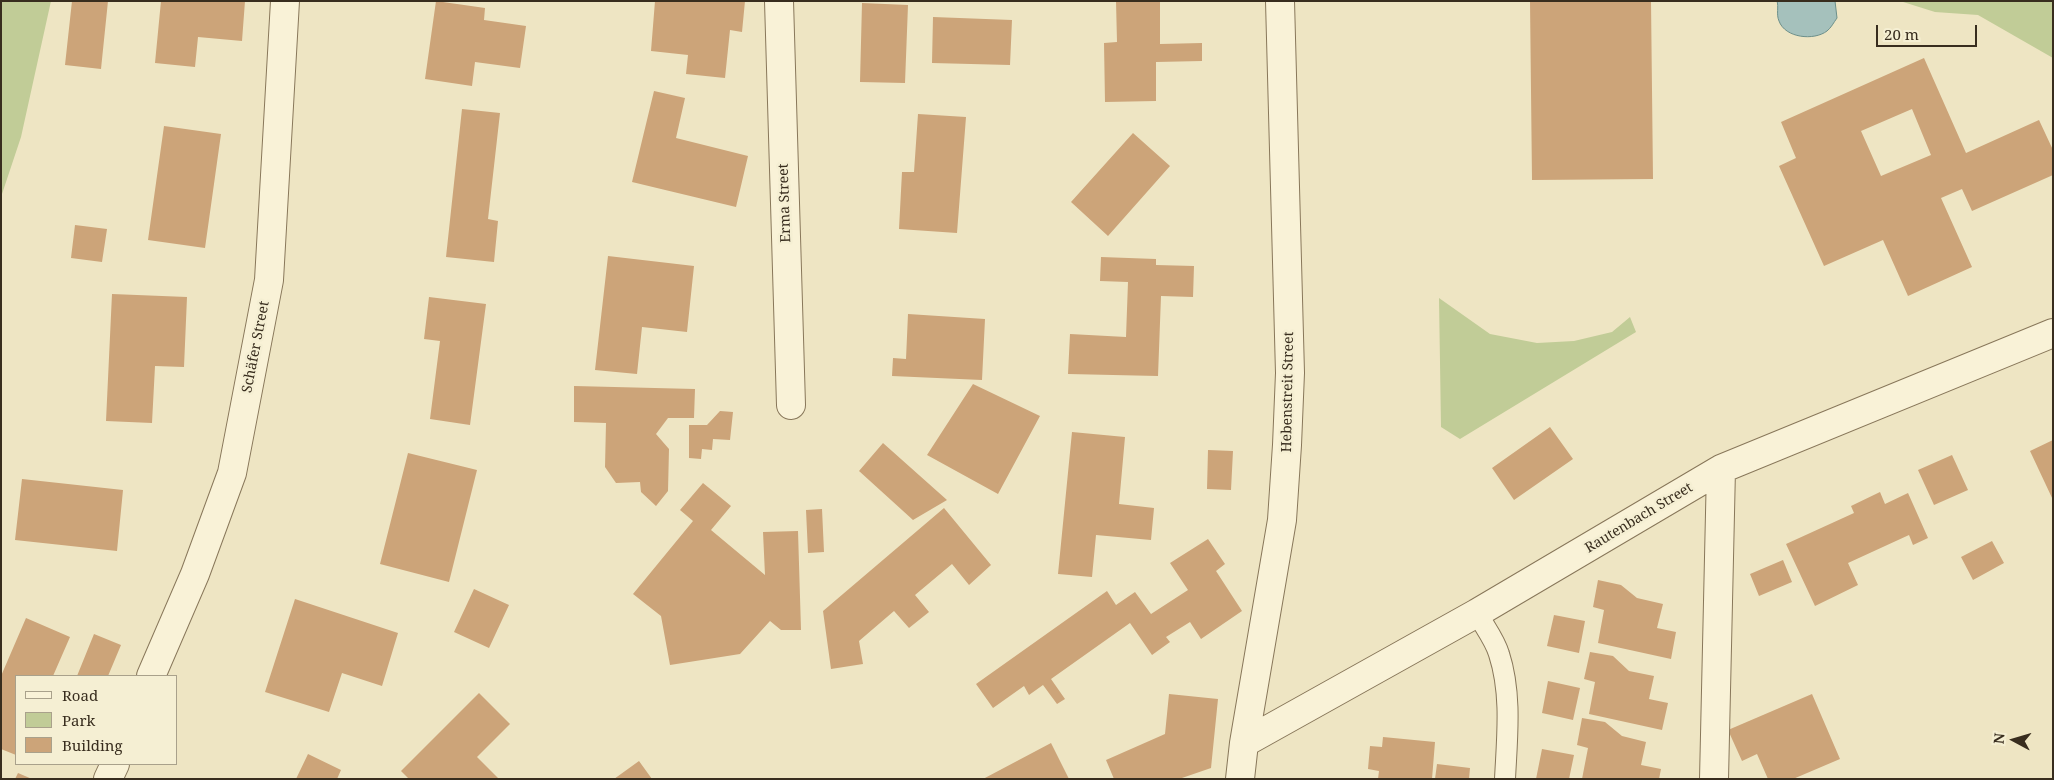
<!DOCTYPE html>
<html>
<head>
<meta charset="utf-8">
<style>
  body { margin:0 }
  #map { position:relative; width:2054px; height:780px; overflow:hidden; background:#eee5c3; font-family:"Noto Serif",serif }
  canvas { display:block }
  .frame { position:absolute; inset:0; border:2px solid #382d1e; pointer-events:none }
  .legend { position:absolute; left:15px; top:675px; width:162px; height:90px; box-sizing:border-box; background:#f5efd3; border:1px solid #a9a18b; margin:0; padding:6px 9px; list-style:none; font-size:15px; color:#382d1e }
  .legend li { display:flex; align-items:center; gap:10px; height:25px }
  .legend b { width:25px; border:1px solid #a9a18b }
  .north { position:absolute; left:1989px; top:715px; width:50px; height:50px; -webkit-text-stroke:4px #f5efd3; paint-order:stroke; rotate:276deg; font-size:14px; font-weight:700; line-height:20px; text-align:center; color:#382d1e }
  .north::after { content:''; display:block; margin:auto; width:18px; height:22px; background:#382d1e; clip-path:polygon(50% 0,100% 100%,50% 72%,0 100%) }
  .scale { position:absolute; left:1876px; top:25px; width:101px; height:22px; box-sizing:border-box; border:2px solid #382d1e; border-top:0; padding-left:6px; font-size:15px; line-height:18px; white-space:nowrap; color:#382d1e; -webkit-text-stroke:4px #f5efd3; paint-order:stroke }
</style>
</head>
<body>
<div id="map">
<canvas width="2054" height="780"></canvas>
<div class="frame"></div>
<ul class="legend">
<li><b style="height:6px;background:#f9f2d7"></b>Road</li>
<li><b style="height:14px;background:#c1cc97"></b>Park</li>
<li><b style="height:14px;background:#cca479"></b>Building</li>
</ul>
<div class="north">N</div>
<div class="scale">20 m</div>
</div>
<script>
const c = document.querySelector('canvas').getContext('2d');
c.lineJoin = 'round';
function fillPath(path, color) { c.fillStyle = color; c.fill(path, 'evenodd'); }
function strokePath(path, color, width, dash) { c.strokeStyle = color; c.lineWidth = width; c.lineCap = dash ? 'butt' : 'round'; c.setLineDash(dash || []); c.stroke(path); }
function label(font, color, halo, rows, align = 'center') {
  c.font = font + ' "Noto Serif",serif'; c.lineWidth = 5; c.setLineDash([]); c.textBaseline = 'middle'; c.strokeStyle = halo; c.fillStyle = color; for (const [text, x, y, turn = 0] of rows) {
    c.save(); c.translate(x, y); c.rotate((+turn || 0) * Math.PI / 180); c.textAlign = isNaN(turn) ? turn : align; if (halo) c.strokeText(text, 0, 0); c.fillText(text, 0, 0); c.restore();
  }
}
fillPath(new Path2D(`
  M1 1H51L21 137 1 197Z
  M1900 1H2053V58L1978 15 1935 12Z
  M1439 298 1490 334 1537 343 1574 341 1612 332 1630 317 1636 332 1460 439 1441 427Z`), '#c1cc97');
const water = new Path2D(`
  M1777 1H1835L1837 18C1834 22 1831 28 1827 31 1814 41 1785 38 1779 21 1776 14 1779 7 1777 1Z`);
fillPath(water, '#a5c1bc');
strokePath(water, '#6c8f8a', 1);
fillPath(new Path2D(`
  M72 1H108L101 69 65 65Z
  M161 1H245L242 41 198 37 195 67 155 63Z
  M436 1 485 8 484 20 526 26 520 68 475 62 472 86 425 79Z
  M655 1H745L742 32 730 30 725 78 686 74 688 55 651 51Z
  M1116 1H1160V44L1202 43V61L1156 62V101L1105 102 1104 43 1117 42Z
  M1530 1H1651L1653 179 1532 180Z
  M862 3 908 5 905 83 860 82Z
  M933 17 1012 20 1010 65 932 63Z
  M1924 58 1966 153 2039 120 2053 150V175L1972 211 1962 189 1941 198 1972 267 1908 296 1883 240 1824 266 1779 166 1796 158 1781 122ZM1912 109 1931 155 1881 176 1861 131Z
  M654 91 685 98 676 138 748 156 736 207 632 182Z
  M462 109 500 113 488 219 498 221 494 262 446 257Z
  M918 114 966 117 957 233 899 229 902 172H914Z
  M164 126 221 134 205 248 148 240Z
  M1133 133 1170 166 1108 236 1071 202Z
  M75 225 107 229 102 262 71 258Z
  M608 256 694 266 687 332 642 327 637 374 595 370Z
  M1101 257 1156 259V265L1194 266 1193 297 1161 296 1158 376 1068 374 1070 334 1126 337 1128 282 1100 281Z
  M112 294 187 297 184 367 155 366 152 423 106 421Z
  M429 297 486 304 470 425 430 419 440 341 424 339Z
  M908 314 985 319 982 380 892 376 893 358 906 359Z
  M973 384 1040 416 998 494 927 455Z
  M574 386 695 389 694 418H668L656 434 669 449 668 491 656 506 641 492 640 482 616 483 605 467 606 423 574 422Z
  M720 411 733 412 730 440 713 439 712 450 702 449 701 459 689 458V425H707Z
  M1550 427 1573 459 1514 500 1492 468Z
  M1072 432 1125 437 1119 504 1154 508 1151 540 1096 535 1092 577 1058 574Z
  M2053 440V500L2030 451Z
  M883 443 947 500 913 520 859 471Z
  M1208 450 1233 451 1231 490 1207 489Z
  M408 453 477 470 449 582 380 564Z
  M1952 455 1968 490 1934 505 1918 470Z
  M22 479 123 490 117 551 15 540Z
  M703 483 731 506 711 530 765 575 763 532 798 531 801 630H781L770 621 740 654 670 665 661 616 633 594 693 521 680 510Z
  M1880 492 1885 504 1908 493 1928 538 1913 545 1909 535 1848 563 1858 585 1815 606 1786 544 1854 513 1851 506Z
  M944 508 991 565 969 585 952 564 915 595 929 612 909 628 894 611 859 641 863 664 831 669 823 611Z
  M822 509 824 552 808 553 806 510Z
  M1208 539 1225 564 1216 571 1242 611 1201 639 1190 622 1166 637 1170 642 1152 655 1130 623 1051 679 1065 699 1057 704 1043 685 1029 695 1024 686 993 708 976 684 1107 591 1116 605 1135 592 1151 614 1188 590 1170 563Z
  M1992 541 2004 563 1973 580 1961 557Z
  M1783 560 1792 582 1759 596 1750 574Z
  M1598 580 1621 585 1637 598 1663 604 1657 628 1676 632 1671 659 1598 643 1604 610 1593 607Z
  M474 589 509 605 489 648 454 632Z
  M295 599 398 633 382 686 342 673 329 712 265 692Z
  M1554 615 1585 621 1579 653 1547 646Z
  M26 618 70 637 53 676H16V755L1 749V676Z
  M94 634 121 645 108 676H77Z
  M1590 652 1613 656 1629 671 1654 676 1649 699 1668 703 1662 730 1589 714 1595 682 1584 679Z
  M1548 681 1580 688 1573 720 1542 713Z
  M479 693 510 724 477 757 498 778 409 779 401 771Z
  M1169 694 1218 699 1211 768 1179 779H1114L1106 760 1165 734Z
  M1812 694 1840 759 1793 779H1768L1757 754 1742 761 1728 730Z
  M1582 718 1605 722 1622 736 1646 742 1641 765 1661 769 1659 779H1582L1588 748 1577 745Z
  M1383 737 1435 742 1432 779H1378L1379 771 1368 769 1370 746 1382 747Z
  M1051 743 1069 779H983Z
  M1542 749 1574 755 1569 779H1536Z
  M308 754 341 770 337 779H296Z
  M639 761 652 779H614Z
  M1437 764 1470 768 1469 779H1435Z
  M18 773 32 779H15Z`), '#cca479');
const lane = new Path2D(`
  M1477 613C1484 626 1495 640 1499 654 1512 694 1507 738 1505 779`);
const street = new Path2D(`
  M779 1 791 405
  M151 676 195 574 232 473 269 280 285 1
  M1244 743 1477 613 1721 469 2053 333
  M108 779 115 764
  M1240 779 1244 743 1282 520 1287 445 1290 373 1280 1
  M1714 779 1721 469`);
strokePath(lane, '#88775a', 22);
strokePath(street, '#88775a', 30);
strokePath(lane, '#f9f2d7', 20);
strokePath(street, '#f9f2d7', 28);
label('14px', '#382d1e', '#f5efd3', [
  ["Erma Street",785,203,-92],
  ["Schäfer Street",256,347,-79],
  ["Hebenstreit Street",1288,392,-89],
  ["Rautenbach Street",1639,518,-31]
]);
</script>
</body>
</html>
